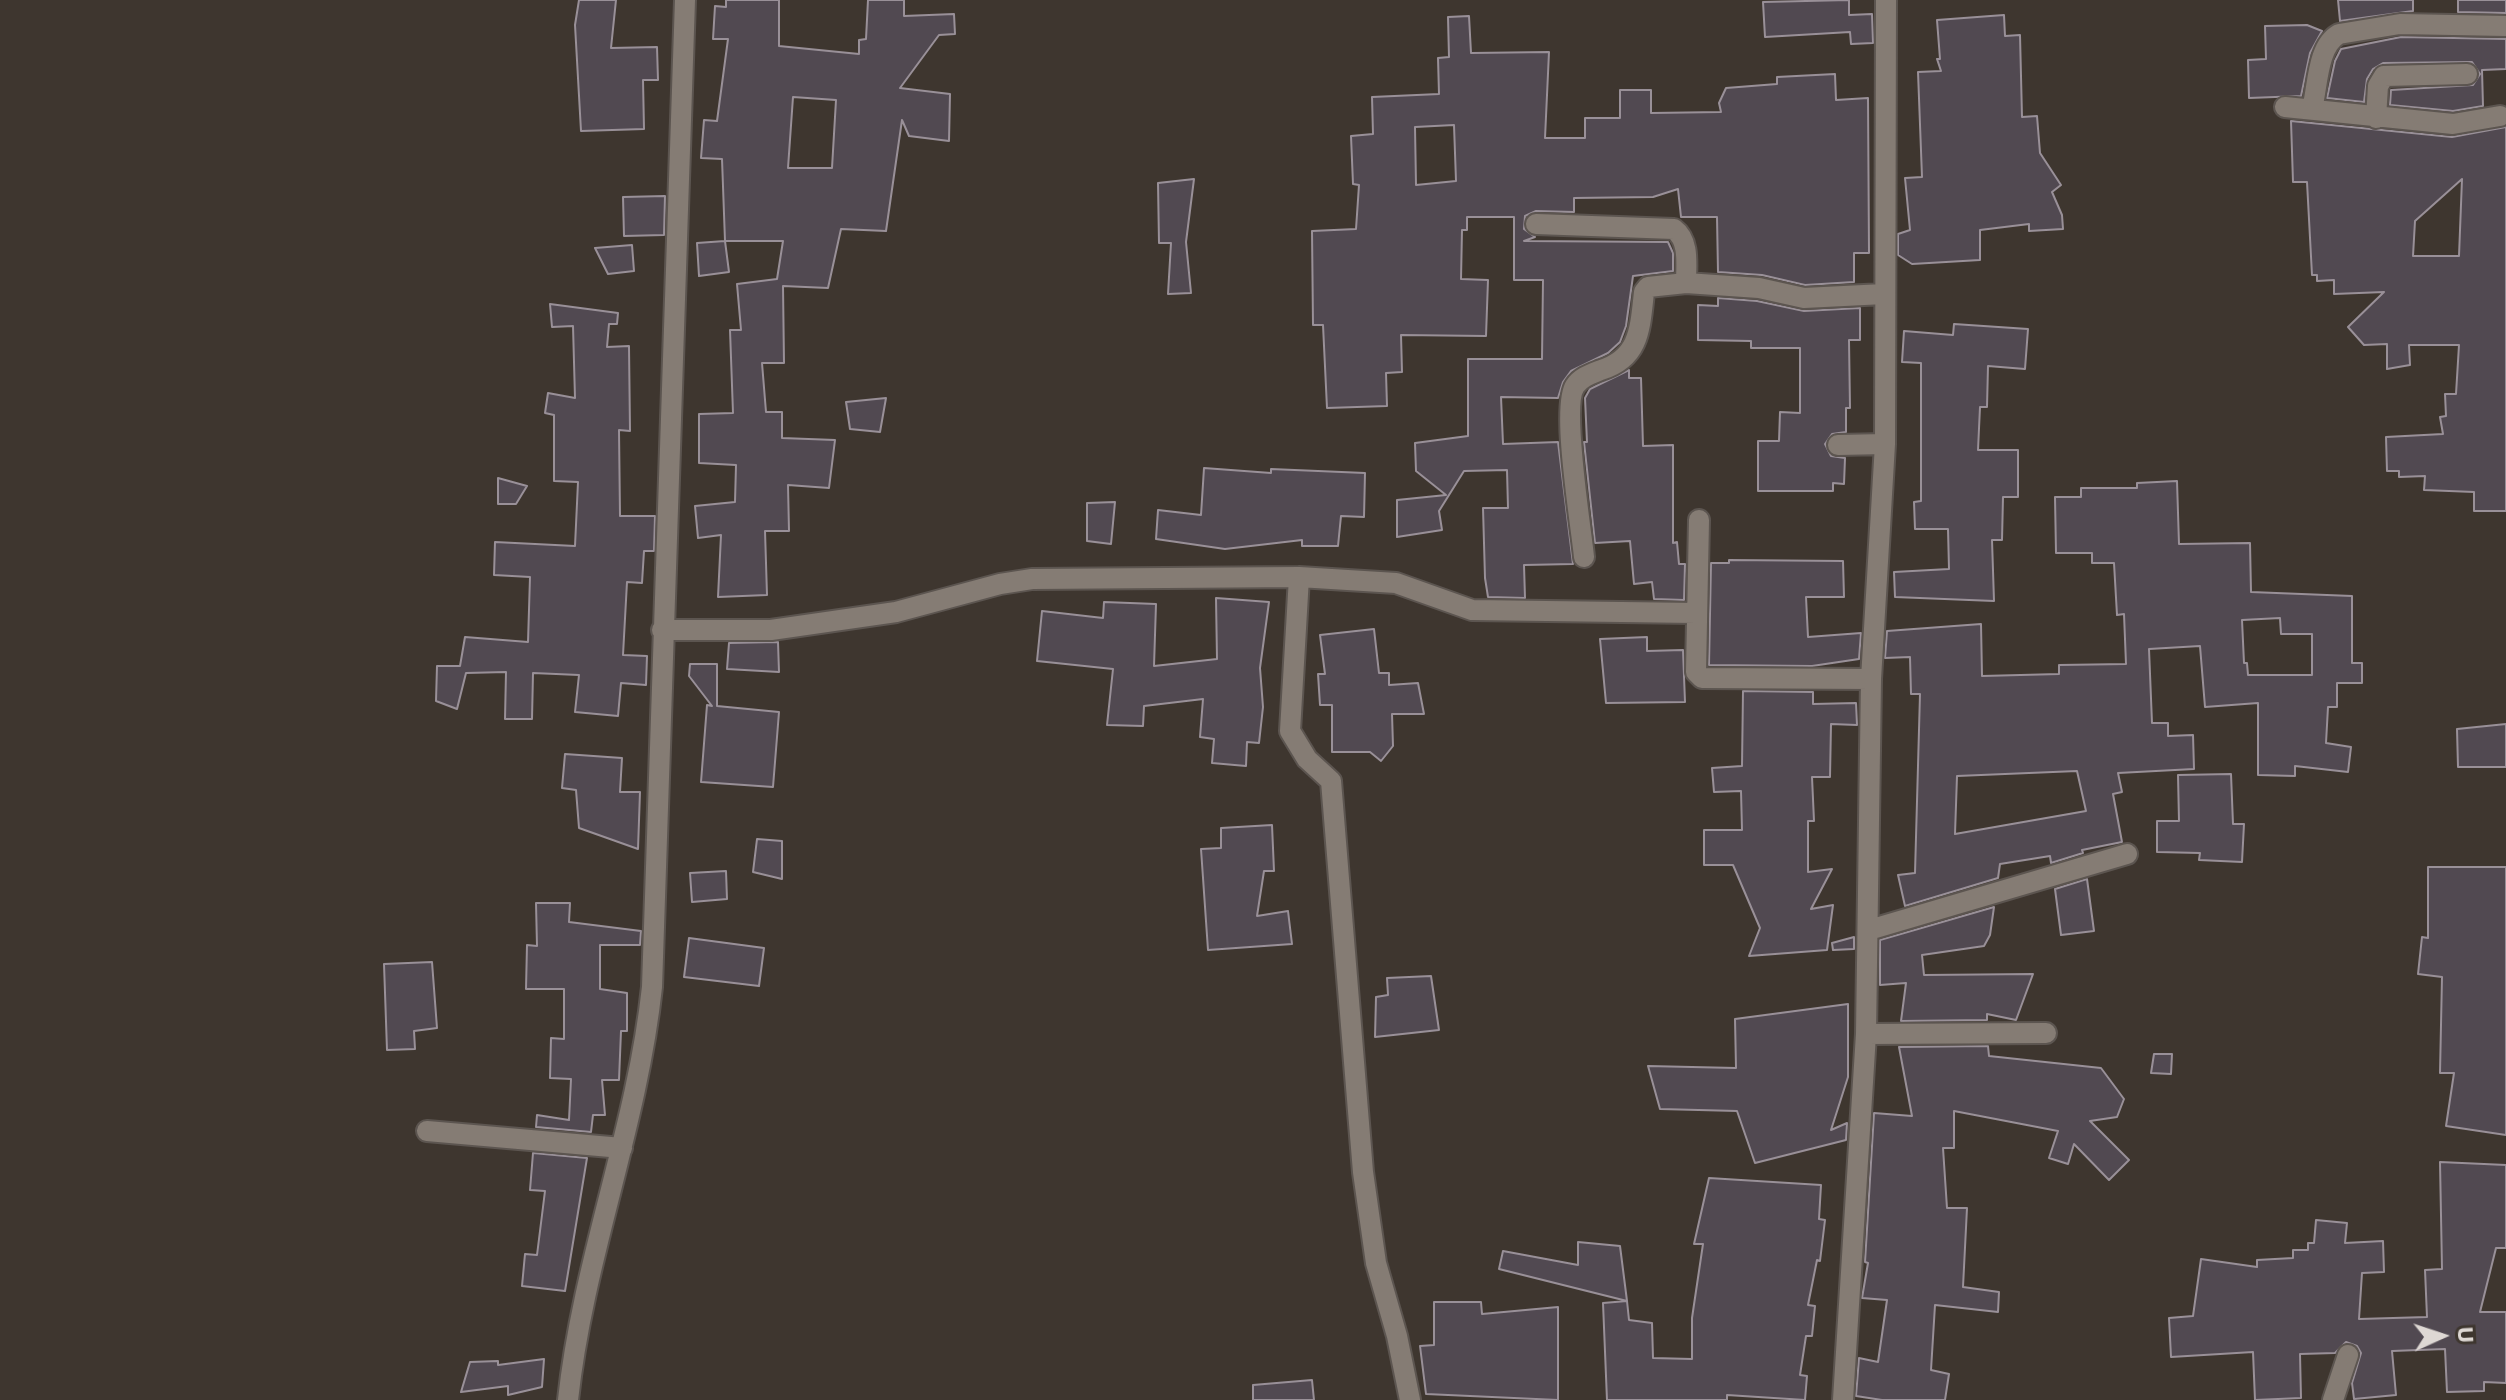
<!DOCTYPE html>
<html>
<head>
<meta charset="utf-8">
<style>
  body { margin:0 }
  #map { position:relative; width:2506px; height:1400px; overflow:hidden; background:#3e362f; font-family:Commissioner,sans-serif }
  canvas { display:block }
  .north { position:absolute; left:2402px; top:1296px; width:80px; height:80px; -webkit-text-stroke:6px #3e362f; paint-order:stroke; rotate:87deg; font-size:22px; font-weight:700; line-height:32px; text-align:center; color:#ded8d4 }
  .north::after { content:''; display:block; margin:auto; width:28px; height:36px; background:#ded8d4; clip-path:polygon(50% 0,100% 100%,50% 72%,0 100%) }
</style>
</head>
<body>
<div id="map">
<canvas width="2506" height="1400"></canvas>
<div class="north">U</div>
</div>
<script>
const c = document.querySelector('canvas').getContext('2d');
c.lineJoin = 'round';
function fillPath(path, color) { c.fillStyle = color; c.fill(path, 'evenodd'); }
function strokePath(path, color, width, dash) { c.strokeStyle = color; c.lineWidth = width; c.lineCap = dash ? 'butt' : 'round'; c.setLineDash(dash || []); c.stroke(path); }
const building = new Path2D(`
  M579 0H616L611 48 657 47 658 80H643L644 129 581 131 575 25Z
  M726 0H779V46L859 54V40L866 39 868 0H904V16L954 14 955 34 939 35 900 88 950 94 949 141 909 136 902 120 886 231 841 229 828 288 783 286 784 363H762L766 412H782V438L835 440 829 488 788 485 789 531H765L767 595 718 597 721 535 698 538 695 506 735 502 736 465 699 463V414L733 413 730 330H741L737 284 777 279 783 241H725L722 159 701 158 704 120 717 121 728 39H713L715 6 726 7ZM793 97 836 100 832 168H788Z
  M1849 0V15L1872 14 1873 43 1851 44 1850 32 1765 37 1763 2Z
  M2338 0H2413V11L2340 21Z
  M2458 0H2506V13L2458 12Z
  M2004 15 2005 36 2020 35 2022 117 2037 116 2040 153 2061 185 2052 192 2062 215 2063 229 2029 231V224L1980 230V260L1912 264 1898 255V234L1910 230 1905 178 1922 177 1918 72 1941 71 1937 59H1940L1937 20Z
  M1469 16 1471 53 1549 52 1545 138H1585V118H1620V90H1651V113L1721 112 1719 103 1726 88 1777 84V77L1835 74 1836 100 1868 98 1869 253H1854V282L1805 285 1762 275 1718 272 1717 217H1681L1678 189 1653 197 1574 198V212L1536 211 1525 216 1524 229 1535 237 1524 241 1668 242 1673 253V271L1633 276 1626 326 1620 342 1608 353 1571 371 1563 382 1558 398 1501 397 1503 444 1558 442 1573 564 1524 565 1525 598 1488 597 1485 578 1483 508H1508L1507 470 1464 471 1439 511 1442 530 1397 537V500L1446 495 1416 471 1415 443 1468 436V359H1542L1543 280H1514V217H1467V230H1462L1461 279 1488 280 1486 336 1401 335 1402 372 1386 373 1387 406 1327 408 1323 325H1313L1312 231 1356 229 1359 185 1353 184 1351 136 1373 134 1372 97 1439 94 1438 58 1449 57 1448 17ZM1454 125 1456 181 1416 185 1415 127Z
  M2307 25 2322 31 2310 53 2301 96 2249 98 2248 60 2266 59 2265 26Z
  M2401 37 2506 39V69L2482 70 2483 106 2453 111 2390 105 2391 90 2473 85 2480 74 2472 62 2383 63 2373 69 2367 79 2364 102 2327 98 2335 61 2341 49Z
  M2291 121 2452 137 2506 127V511H2474V492L2424 490 2425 476 2399 477V471H2387L2386 437 2443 434 2440 417 2446 416 2445 394H2456L2459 345H2409L2410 365 2387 369V344L2364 345 2348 327 2384 292 2334 294V280L2317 281V275H2312L2307 182H2293ZM2462 179 2459 256H2413L2415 221Z
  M1194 179 1186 242 1191 293 1168 294 1171 243H1159L1158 183Z
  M665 196 664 235 624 236 623 197Z
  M725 241 729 272 699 276 697 243Z
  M632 245 634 271 608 274 595 248Z
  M1718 298 1757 301 1804 311 1860 308V340H1849L1850 408H1846V432L1832 434 1825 444 1831 456 1845 458 1844 484 1833 483V491H1758V441H1779L1780 412 1800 413V348H1751V341L1698 340V305L1718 306Z
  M550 304 618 313 617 324H609L607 347 629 346 630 431 619 430 620 516H655L654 551H644L642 583 627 582 623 655 647 656 646 685 621 683 618 716 575 712 579 675 533 673 532 719H505L506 672 466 673 457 709 436 701 437 666H460L465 637 528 642 530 577 494 575 495 542 575 546 578 482 554 481V415L545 413 548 393 575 398 573 326 552 327Z
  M1954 324 2028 329 2025 369 1988 366 1987 407H1980L1978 450H2018V497H2003L2002 540H1992L1994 601 1895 597 1894 572 1949 569 1948 529H1915L1914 502 1921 501V363L1902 362 1904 331 1953 335Z
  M1629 370V378H1641L1643 446 1673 445V543L1677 542 1679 564H1685L1684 600 1654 599 1652 582 1634 584 1630 541 1595 543 1584 442H1587L1585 398 1590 389Z
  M886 398 880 432 850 429 846 402Z
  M1204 468 1271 473V469L1365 473 1364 517 1341 516 1338 546H1302V540L1225 549 1156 539 1158 510 1201 515Z
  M498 478 527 486 516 504H498Z
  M2177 481 2179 544 2250 543 2251 592 2352 596V663H2362V683H2337V707H2328L2326 743 2351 747 2348 772 2295 766V776L2258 775V703L2205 707 2200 646 2149 649 2152 723H2168V736L2193 735 2194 769 2118 773 2122 792 2113 794 2122 842 2082 850 2083 853 2051 863 2050 856 2000 864 1998 878 1905 906 1898 875 1915 873 1920 694H1911L1910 657 1885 658 1887 631 1981 624 1982 676 2059 674V665L2126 664 2124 614 2117 615 2114 563H2092V553H2056L2055 497H2081V488H2137V483ZM2280 618 2281 634H2312V675H2248L2247 663H2244L2242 620ZM2077 771 2086 811 1955 834 1957 776Z
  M1115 502 1111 544 1087 541V503Z
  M1729 560 1843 561 1844 597H1806L1808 637 1861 633 1859 659 1812 666 1709 665 1711 563H1729Z
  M1216 598 1269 602 1260 668 1263 707 1259 743 1247 742 1246 766 1212 763 1214 739 1200 737 1203 699 1144 706 1143 726 1107 725 1113 669 1037 661 1042 611 1103 618 1104 602 1156 604 1154 666 1217 659Z
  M1374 629 1379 673H1389V685L1418 683 1424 714H1392L1393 746 1381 761 1370 752H1332V705H1320L1318 674H1325L1320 635Z
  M1647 637V651L1683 650 1685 702 1606 703 1600 639Z
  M778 642 779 672 727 669 729 643Z
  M690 664H717V706L779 712 773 787 701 782 707 705 712 706 689 676Z
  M1743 691 1813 692V704L1856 703 1857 725 1831 724 1830 777H1812L1814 821H1808V872L1832 869 1811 909 1833 905 1827 950 1749 956 1760 928 1733 865H1704V830H1742L1741 791 1714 792 1712 768 1742 766Z
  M2506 724V767H2458L2457 729Z
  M565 754 622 758 620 792H640L638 849 579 828 576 790 562 788Z
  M2231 774 2233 824H2244L2242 862 2199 860 2200 853 2157 852V821H2179L2178 775Z
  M1272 825 1274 871H1264L1257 916 1288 911 1292 944 1208 950 1201 849 1221 848V828Z
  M757 839 782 841V879L753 872Z
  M2428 867H2506V1135L2446 1126 2454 1073H2440L2442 977 2418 974 2422 937 2428 938Z
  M726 871 727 899 692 902 690 873Z
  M2087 879 2094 931 2061 935 2055 889Z
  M536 903H570L569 922 641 931 640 945H600V989L627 993V1031H621L619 1080H602L605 1115H593L591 1132 536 1127 537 1115 569 1120 571 1079 550 1078 551 1038 564 1039V989H526L527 945 537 946Z
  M1994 907 1990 935 1984 946 1922 955 1924 975 2033 974 2016 1020 1987 1014V1020L1901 1021 1906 983 1880 985V940Z
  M1854 937V949L1833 950 1832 943Z
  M689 938 764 948 759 986 684 977Z
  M432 962 437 1028 414 1031 415 1049 387 1050 384 964Z
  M1431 976 1439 1030 1375 1037 1376 997 1388 995 1387 978Z
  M1848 1004V1077L1831 1130 1847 1123 1846 1140 1755 1163 1737 1111 1660 1109 1648 1066 1736 1068 1735 1019Z
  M1988 1046 1989 1056 2101 1068 2124 1099 2117 1117 2090 1121 2129 1160 2109 1180 2074 1144 2068 1164 2049 1158 2058 1131 1954 1111V1148H1943L1947 1208H1967L1963 1287 1999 1292 1998 1312 1935 1305 1931 1370 1949 1374 1945 1400H1882L1856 1396 1859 1358 1878 1362 1887 1300 1862 1298 1868 1263 1865 1262 1874 1113 1912 1116 1899 1047Z
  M2154 1054H2172L2171 1074 2151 1073Z
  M533 1153 587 1158 565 1291 522 1286 525 1254 537 1255 545 1191 530 1190Z
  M2440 1162 2506 1165V1248H2496L2480 1312H2506V1383L2484 1382V1391L2447 1392 2445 1349 2392 1351 2396 1395 2354 1399 2352 1383 2361 1353 2357 1346 2346 1342 2335 1353 2300 1354 2301 1398 2255 1400 2253 1352 2171 1357 2169 1318 2193 1316 2201 1259 2257 1267V1260L2293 1258V1250H2308V1243H2314L2316 1220 2347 1223 2345 1243 2383 1241 2384 1272 2362 1273 2359 1319 2427 1317 2425 1270 2442 1269Z
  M1709 1178 1821 1185 1819 1219 1825 1220 1820 1261 1817 1260 1808 1305 1815 1306 1812 1336H1806L1800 1375 1807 1376 1805 1400 1727 1395V1400H1607L1603 1303 1627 1301 1629 1320 1652 1323 1653 1358 1692 1359V1318L1703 1244H1694Z
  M1578 1242 1620 1246 1627 1301 1499 1269 1503 1251 1578 1265Z
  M1434 1302H1481L1482 1314 1558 1307V1400L1426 1394 1420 1346 1434 1345Z
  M544 1359 542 1387 508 1395V1386L461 1392 470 1362 498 1361V1365Z
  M1312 1380 1314 1400H1253V1385Z`);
fillPath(building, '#514951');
strokePath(building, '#999098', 2);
const street = new Path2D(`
  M2285 107 2453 124 2500 116
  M2312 109C2318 86 2317 46 2339 34L2400 24 2506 26
  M2376 118 2378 86 2384 76 2467 74
  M1536 224 1674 229C1690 241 1686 265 1686 283L1759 288 1804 298 1884 294
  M1838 445 1885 444
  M1699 520 1696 672 1702 678 1871 679
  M1584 557C1581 526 1561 406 1575 386 1581 377 1591 374 1601 370 1640 358 1640 328 1644 292L1648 287 1686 283
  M1299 577 1290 731 1307 759 1331 781 1363 1172 1376 1263 1397 1336 1410 1400
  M662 630H771L896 612 1000 584 1032 579 1299 577 1396 583 1472 610 1696 613
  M1869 930 2127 854
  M1866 1034 2046 1033
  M427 1131 622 1148
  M568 1400C583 1259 637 1128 652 987L685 0
  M1843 1400 1866 1034 1871 679 1885 444 1886 0
  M2333 1400 2348 1355`);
strokePath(street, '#5c5550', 24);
strokePath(street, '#857c74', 20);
</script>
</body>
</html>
